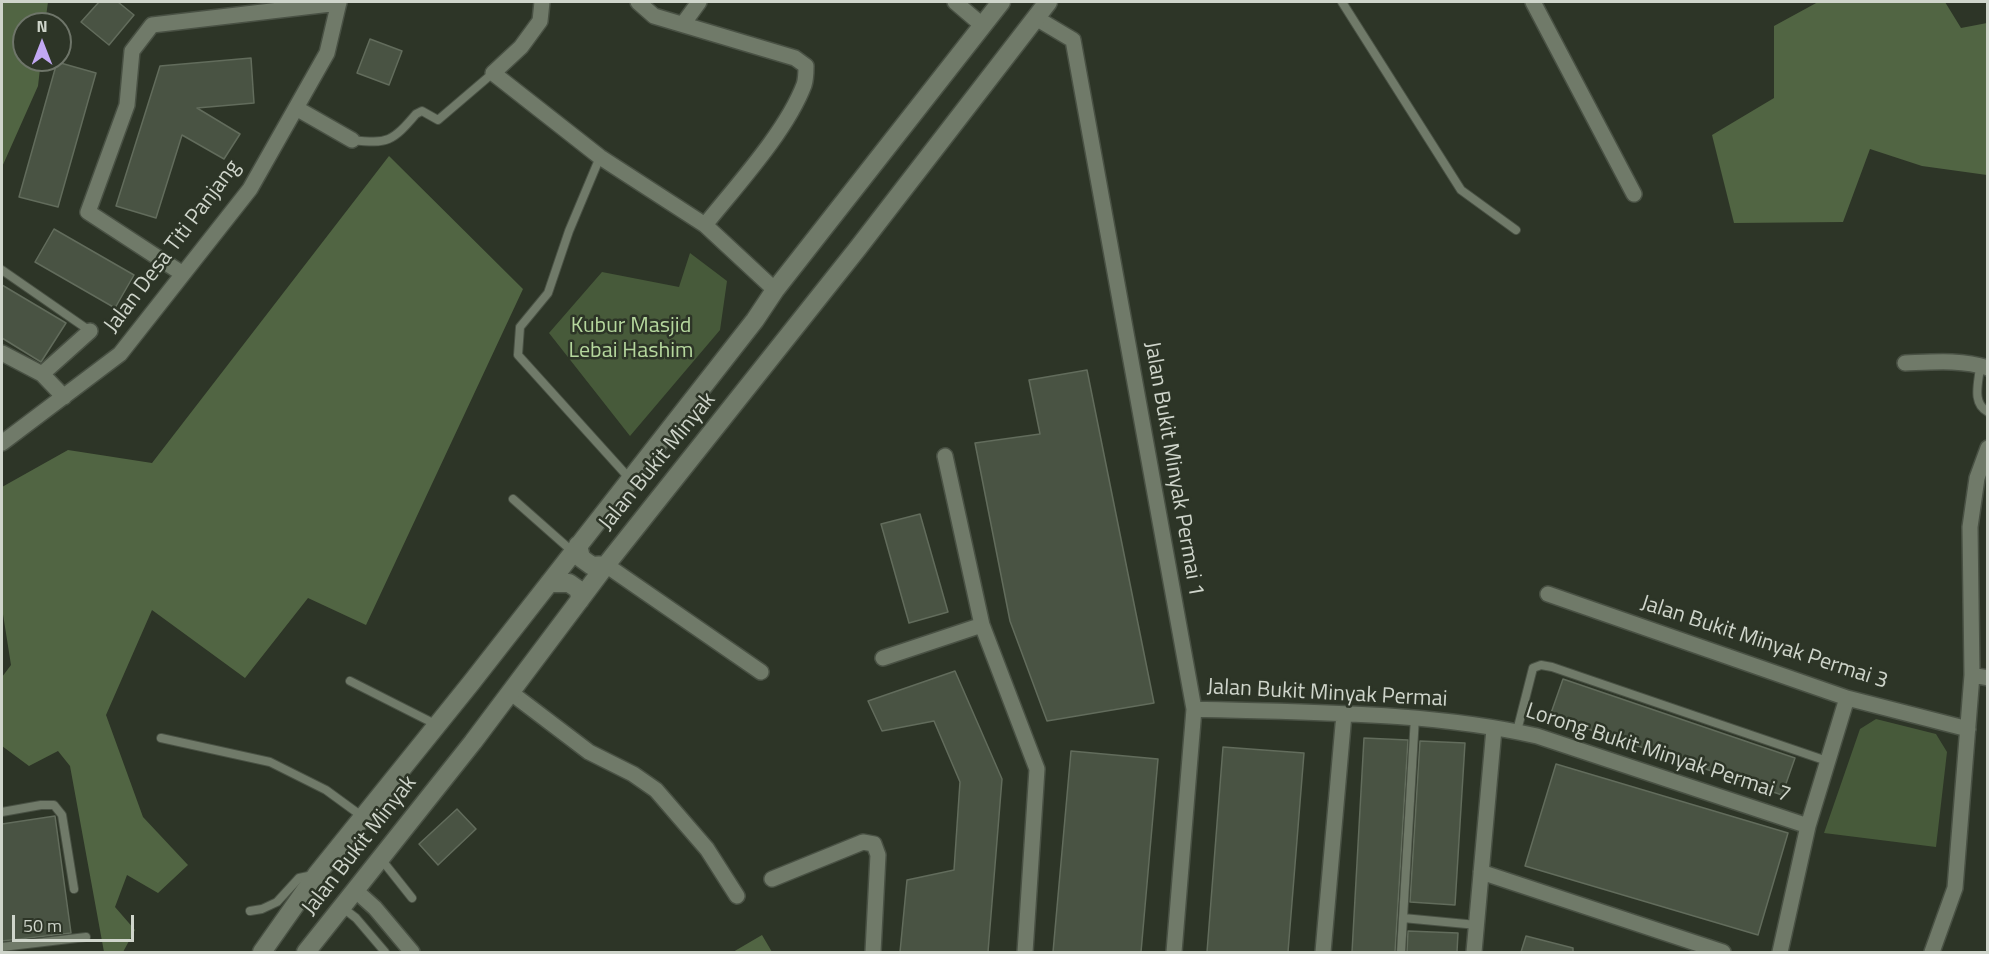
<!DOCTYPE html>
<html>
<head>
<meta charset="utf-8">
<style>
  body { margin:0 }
  #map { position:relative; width:1989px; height:954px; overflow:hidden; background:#2d3527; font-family:"Titillium Web",sans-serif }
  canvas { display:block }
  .frame { position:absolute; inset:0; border:3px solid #cfd5cb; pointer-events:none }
  .north { position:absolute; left:12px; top:12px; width:60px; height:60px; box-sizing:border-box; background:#2d3527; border:2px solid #6e7569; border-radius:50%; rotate:0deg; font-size:16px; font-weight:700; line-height:24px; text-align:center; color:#cfd5cb }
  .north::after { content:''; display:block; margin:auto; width:21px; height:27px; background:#c2a8f3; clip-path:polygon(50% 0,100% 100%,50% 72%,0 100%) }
  .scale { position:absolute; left:12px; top:915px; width:122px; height:27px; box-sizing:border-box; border:3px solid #cfd5cb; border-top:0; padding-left:8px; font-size:18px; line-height:21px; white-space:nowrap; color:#cfd5cb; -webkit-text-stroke:4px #2d3527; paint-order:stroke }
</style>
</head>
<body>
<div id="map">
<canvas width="1989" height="954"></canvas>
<div class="frame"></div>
<div class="north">N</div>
<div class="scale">50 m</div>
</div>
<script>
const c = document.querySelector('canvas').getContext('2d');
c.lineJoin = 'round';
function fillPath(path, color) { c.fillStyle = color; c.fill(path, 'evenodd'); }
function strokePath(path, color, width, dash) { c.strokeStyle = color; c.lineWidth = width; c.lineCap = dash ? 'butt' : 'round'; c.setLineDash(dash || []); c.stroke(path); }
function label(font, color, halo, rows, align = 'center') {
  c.font = font + ' "Titillium Web",sans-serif'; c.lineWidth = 5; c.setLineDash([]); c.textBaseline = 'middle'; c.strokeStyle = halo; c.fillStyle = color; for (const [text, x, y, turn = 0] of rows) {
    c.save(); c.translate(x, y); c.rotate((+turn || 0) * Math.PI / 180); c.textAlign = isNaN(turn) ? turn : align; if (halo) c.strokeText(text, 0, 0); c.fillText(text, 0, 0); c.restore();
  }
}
fillPath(new Path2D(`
  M690 253 727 281 720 330 630 436 549 333 602 272 679 287Z
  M1876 719 1936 734 1947 752 1936 847 1824 833 1860 729Z`), '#475a3a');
fillPath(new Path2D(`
  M2 2H48L45 24H24V60H41L38 86 2 167Z
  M1818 2H1945L1961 28 1987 23V175L1922 166 1870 149 1843 222 1734 223 1712 135 1774 98V26Z
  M389 156 523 289 366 625 308 598 245 678 152 610 106 715 143 817 188 865 158 893 127 875 115 907 135 930 123 952H104L70 766 58 751 29 766 2 746V677L11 665 2 608V487L68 450 152 463Z
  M762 935 772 952H733Z`), '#516543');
const building = new Path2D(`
  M99 2H118L134 15 109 45 81 22Z
  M370 39 402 51 389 85 357 73Z
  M251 58 254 103 197 108 240 134 224 159 182 135 156 218 116 206 160 66Z
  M57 62 96 73 58 207 19 197Z
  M54 229 134 275 115 308 35 262Z
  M2 285 66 323 41 362 2 338Z
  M1087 370 1154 703 1047 721 1010 621 975 443 1040 434 1029 380Z
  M920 514 948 612 909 623 881 524Z
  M955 671 1002 779 988 952H900L907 880 954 870 960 782 934 721 882 731 868 701Z
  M1563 679 1795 758 1782 795 1550 716Z
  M1364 738 1408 740 1395 952H1352Z
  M1420 741 1465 743 1455 905 1410 902Z
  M1223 747 1304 753 1288 952H1207Z
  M1071 751 1158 759 1141 952H1053Z
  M1556 764 1788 833 1758 935 1525 866Z
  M457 809 476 829 438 865 419 844Z
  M55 816 71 933 2 941V824Z
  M1408 931 1458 933 1457 952H1407Z
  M1526 936 1573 948V952H1521Z`);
fillPath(building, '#495343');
strokePath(building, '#626c5c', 1.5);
const lane = new Path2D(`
  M1342 2 1461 190 1516 230
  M352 140C388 144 392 142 416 114L422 111 438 120 493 73
  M600 157 569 231 548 293 520 327 518 355 630 479
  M2 270 90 331
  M1980 366C1979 382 1971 403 1988 412
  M513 499 573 552
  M350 681 437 725
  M1517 731 1533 668 1541 665 1552 667 1827 761
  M161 738 270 762 326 790 363 817
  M2 812 41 805H54L62 815 74 889
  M381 859 412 898
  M343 908 356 918 385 952
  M250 911 262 909 277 902 299 878 313 875
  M1403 918 1477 925
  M2 947 86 937
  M1401 952 1415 717`);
const street = new Path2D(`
  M542 2 540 21 521 47 493 73 600 157 705 225 775 290
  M638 2 654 16 795 58 806 66C806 72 806 79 804 85 786 132 737 185 705 225
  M955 2 982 25
  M1533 2 1634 194
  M1036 18 1073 40 1194 709 1174 952
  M683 24 699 2
  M296 108 352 140
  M183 274 88 212 127 105 132 51 152 25 339 3
  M2 353 42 374 64 397
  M1905 363C1931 362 1962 359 1988 368
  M42 374 90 331
  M2 443 120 354 250 189 327 53 339 2
  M945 456 982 625 1037 769 1025 952
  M606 565 761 672
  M1548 594 1847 698 1968 729
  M883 658 982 625
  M1972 675 1988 678
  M510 692 589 752 633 774 656 790 707 849 737 896
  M1194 709C1308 713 1425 711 1537 736L1808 826
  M1481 872 1723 952
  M772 879 863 842 874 844 878 855 873 952
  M355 890 375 908 412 952
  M1323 952 1344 714
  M1474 952 1494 729
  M1780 952 1808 826 1847 698
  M1932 952 1955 888 1972 675 1970 527 1977 478 1988 448`);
const secondary = new Path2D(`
  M578 545 581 558 592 566 606 565
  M549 583H569L579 590 580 600
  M262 952 317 874 471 683 755 320 775 290 1001 2
  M306 952 473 742 606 565 858 248 1048 2`);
strokePath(lane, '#495144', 10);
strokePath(street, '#495144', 18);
strokePath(secondary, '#495144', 21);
strokePath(lane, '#707a69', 8);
strokePath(street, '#707a69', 15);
strokePath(secondary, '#707a69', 18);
label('22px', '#cfd5cb', '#2d3527', [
  ["Jalan Desa Titi Panjang",173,247,-53],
  ["Jalan Bukit Minyak",658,462,-51],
  ["Jalan Bukit Minyak Permai 1",1173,469,80],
  ["Jalan Bukit Minyak Permai 3",1764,643,18],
  ["Jalan Bukit Minyak Permai",1327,694,3],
  ["Lorong Bukit Minyak Permai 7",1658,754,18],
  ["Jalan Bukit Minyak",360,846,-52]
]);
label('22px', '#b5d79d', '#2d3527', [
  ["Kubur Masjid",631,327],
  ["Lebai Hashim",631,352]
]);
</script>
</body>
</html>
